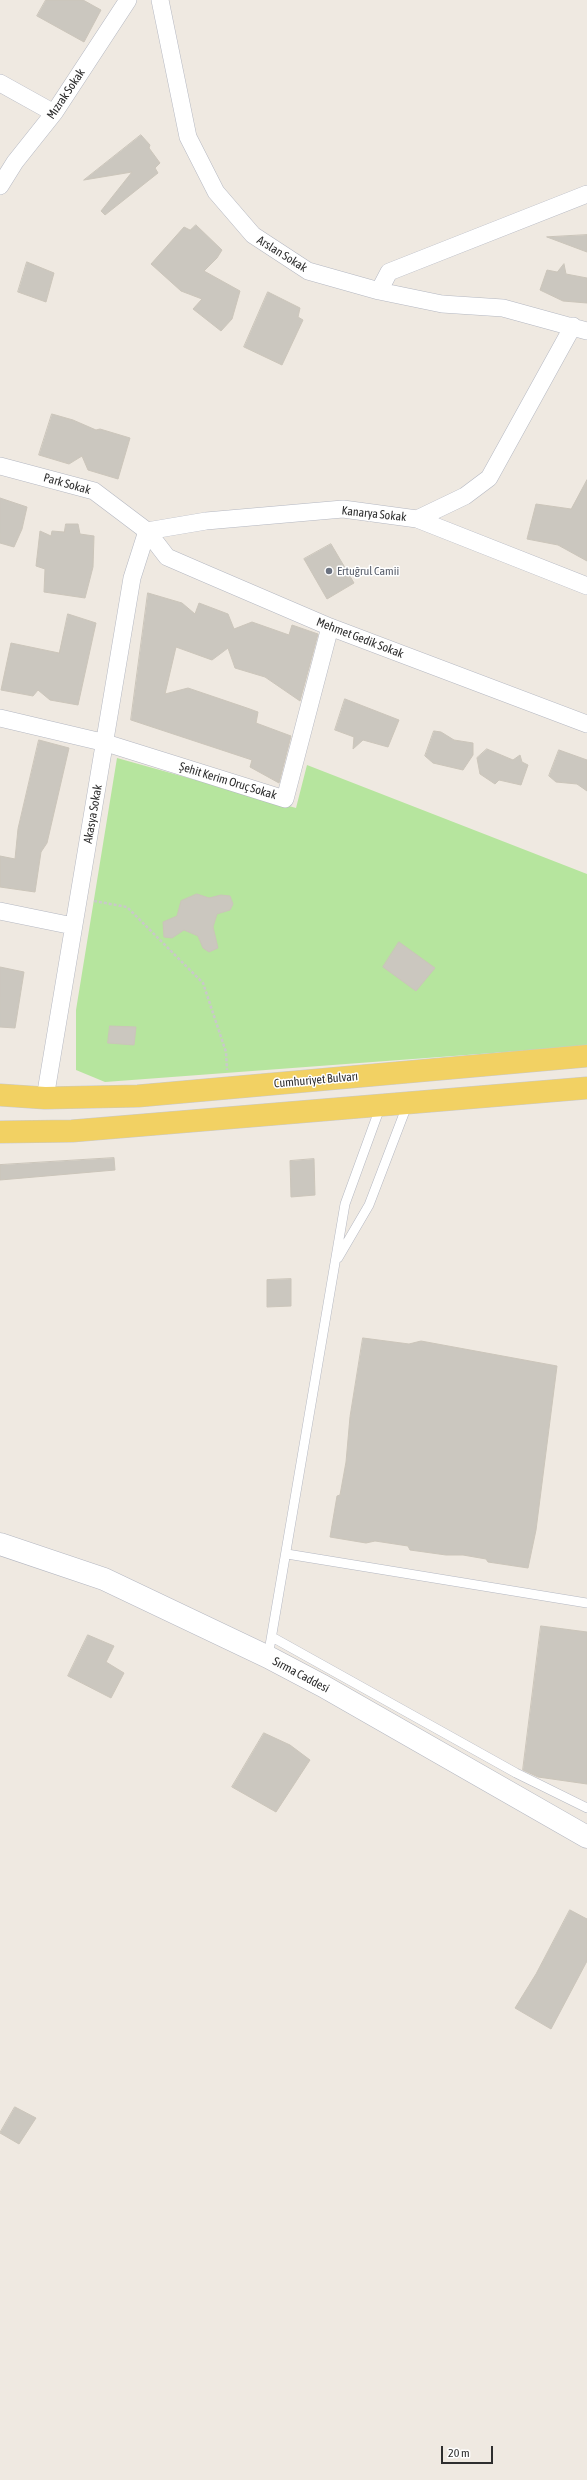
<!DOCTYPE html>
<html>
<head>
<meta charset="utf-8">
<style>
  body { margin:0 }
  #map { position:relative; width:587px; height:2480px; overflow:hidden; background:#efe9e1; font-family:"Asap Condensed",sans-serif }
  canvas { display:block }
  .scale { position:absolute; left:441px; top:2446px; width:52px; height:18px; box-sizing:border-box; border:2px solid #2e2e2e; border-top:0; padding-left:5px; font-size:12px; line-height:14px; white-space:nowrap; color:#2e2e2e; -webkit-text-stroke:3px #fff; paint-order:stroke }
</style>
</head>
<body>
<div id="map">
<canvas width="587" height="2480"></canvas>
<div class="scale">20 m</div>
</div>
<script>
const c = document.querySelector('canvas').getContext('2d');
c.lineJoin = 'round';
function fillPath(path, color) { c.fillStyle = color; c.fill(path, 'evenodd'); }
function strokePath(path, color, width, dash) { c.strokeStyle = color; c.lineWidth = width; c.lineCap = dash ? 'butt' : 'round'; c.setLineDash(dash || []); c.stroke(path); }
function label(font, color, halo, rows, align = 'center') {
  c.font = font + ' "Asap Condensed",sans-serif'; c.lineWidth = 3; c.setLineDash([]); c.textBaseline = 'middle'; c.strokeStyle = halo; c.fillStyle = color; for (const [text, x, y, turn = 0] of rows) {
    c.save(); c.translate(x, y); c.rotate((+turn || 0) * Math.PI / 180); c.textAlign = isNaN(turn) ? turn : align; if (halo) c.strokeText(text, 0, 0); c.fillText(text, 0, 0); c.restore();
  }
}
fillPath(new Path2D(`
  M117 758 296 808 307 765 587 874V1046L105 1082 76 1070V1010Z`), '#b6e59e');
const building = new Path2D(`
  M46 0H83L101 10 84 42 37 16Z
  M141 135 150 145 149 148 160 163 155 168 158 173 105 215 101 211 132 172 84 180Z
  M196 225 222 250 217 258 204 271 240 291 232 319 221 331 193 309 202 299 181 291 151 264 184 227 190 230Z
  M587 235V252L547 237Z
  M27 262 54 273 46 302 18 292Z
  M564 264 566 274 587 278V303L563 301 540 290 547 270 557 272Z
  M268 292 300 308 298 317 303 320 282 365 244 347Z
  M52 414 73 420 96 430 100 429 130 438 118 479 88 470 82 456 69 464 39 455Z
  M587 480V561L558 545 527 539 536 504 571 509Z
  M0 498 27 507 22 529 14 547 0 543Z
  M66 524H78L80 534 94 536 93 567 85 598 44 592 45 569 36 566 40 531 51 536 52 531 64 532Z
  M331 544 354 583 327 599 304 559Z
  M148 593 182 603 195 614 199 603 228 614 234 629 252 622 289 635 292 625 318 634 300 701 265 677 235 668 228 648 212 660 176 647 165 694 188 688 247 708 258 712 256 723 291 736 279 783 250 767 252 760 131 720Z
  M68 614 96 623 78 705 50 700 38 690 33 696 1 690 11 643 59 653Z
  M345 699 399 720 388 747 363 740 353 749 354 737 335 730Z
  M434 731 441 732 454 740 473 743V755L463 770 433 763 425 756Z
  M39 740 69 748 47 843 41 852 35 892 0 887V856L15 859 18 829Z
  M487 749 513 760 520 755 522 762 528 765 521 785 499 780 495 784 480 774 477 758Z
  M559 750 587 760V791L577 784 556 782 549 776Z
  M197 894 209 898 221 895 230 896 233 904 230 910 217 914 213 927 218 948 209 952 203 948 198 936 184 930 172 938 164 937 163 922 177 916 181 901Z
  M399 942 435 968 416 991 383 967Z
  M0 967 24 972 15 1028 0 1027Z
  M110 1026 136 1027 134 1045 108 1043Z
  M114 1158 115 1170 0 1180V1165Z
  M314 1159 315 1195 291 1197 290 1161Z
  M291 1279V1306L267 1307V1280Z
  M363 1338 409 1344 421 1341 557 1366 536 1530 528 1568 488 1562 486 1559 463 1555H446L410 1550 408 1546 375 1541 366 1543 330 1537 337 1496 340 1495 346 1462 350 1417Z
  M541 1626 587 1632V1784L538 1777 523 1770Z
  M88 1635 114 1646 106 1662 124 1673 111 1698 68 1676Z
  M264 1733 290 1745 310 1760 276 1812 232 1787Z
  M570 1910 587 1919V1961L551 2029 515 2008 536 1974Z
  M15 2107 36 2118 19 2144 0 2133Z`);
fillPath(building, '#cbc7bf');
strokePath(building, '#cbc5ba', 1);
const lane = new Path2D(`
  M338 1258 369 1205 408 1103
  M287 1554 587 1603
  M272 1637 516 1773 587 1808
  M268 1657 345 1204 381 1105`);
const street = new Path2D(`
  M160 0 188 137 216 192 253 235 308 271 379 291 442 304 503 308 587 331
  M0 83 54 113
  M0 186 15 162 54 113 128 0
  M379 291 389 272 587 194
  M0 466 94 491 147 531 167 557 204 573 330 627 587 724
  M417 519 587 586
  M147 531 206 521 343 509 417 519 465 496 489 478 573 326
  M0 718 106 743 285 799 330 627
  M0 911 73 926
  M45 1098 132 578 147 531`);
const secondary = new Path2D(`
  M0 1544 104 1579 268 1657 323 1686 587 1837`);
const primary = new Path2D(`
  M0 1095 45 1098 138 1096 587 1056
  M0 1132 72 1131 587 1088`);
strokePath(lane, '#b4b7c1', 10);
strokePath(street, '#b4b7c1', 18);
strokePath(secondary, '#b4b7c1', 23);
strokePath(primary, '#c9c9c9', 23);
strokePath(new Path2D(`
  M94 901 127 907 203 983 226 1052 227 1070`), '#c9c9c9', 2.5, [3, 2]);
strokePath(lane, '#fff', 9);
strokePath(street, '#fff', 17);
strokePath(secondary, '#fff', 22);
strokePath(primary, '#f2d163', 22);
for (const [x, y, r, color] of [
  [329,571,4,"#6b7280"]
]) { const dot = new Path2D(); dot.arc(x, y, r, 0, 2 * Math.PI); c.fillStyle = color; c.fill(dot); strokePath(dot, '#fff', 1.5); }
label('12px', '#2e2e2e', '#fff', [
  ["Mızrak Sokak",66,94,-56],
  ["Arslan Sokak",282,254,32],
  ["Park Sokak",67,484,16],
  ["Kanarya Sokak",374,514,6],
  ["Mehmet Gedik Sokak",360,638,21],
  ["Şehit Kerim Oruç Sokak",228,781,17],
  ["Akasya Sokak",93,814,-80],
  ["Cumhuriyet Bulvarı",316,1080,-5],
  ["Sırma Caddesi",301,1675,28]
]);
label('12px', '#5b616d', '#fff', [
  ["Ertuğrul Camii",337,571]
], 'left');
</script>
</body>
</html>
